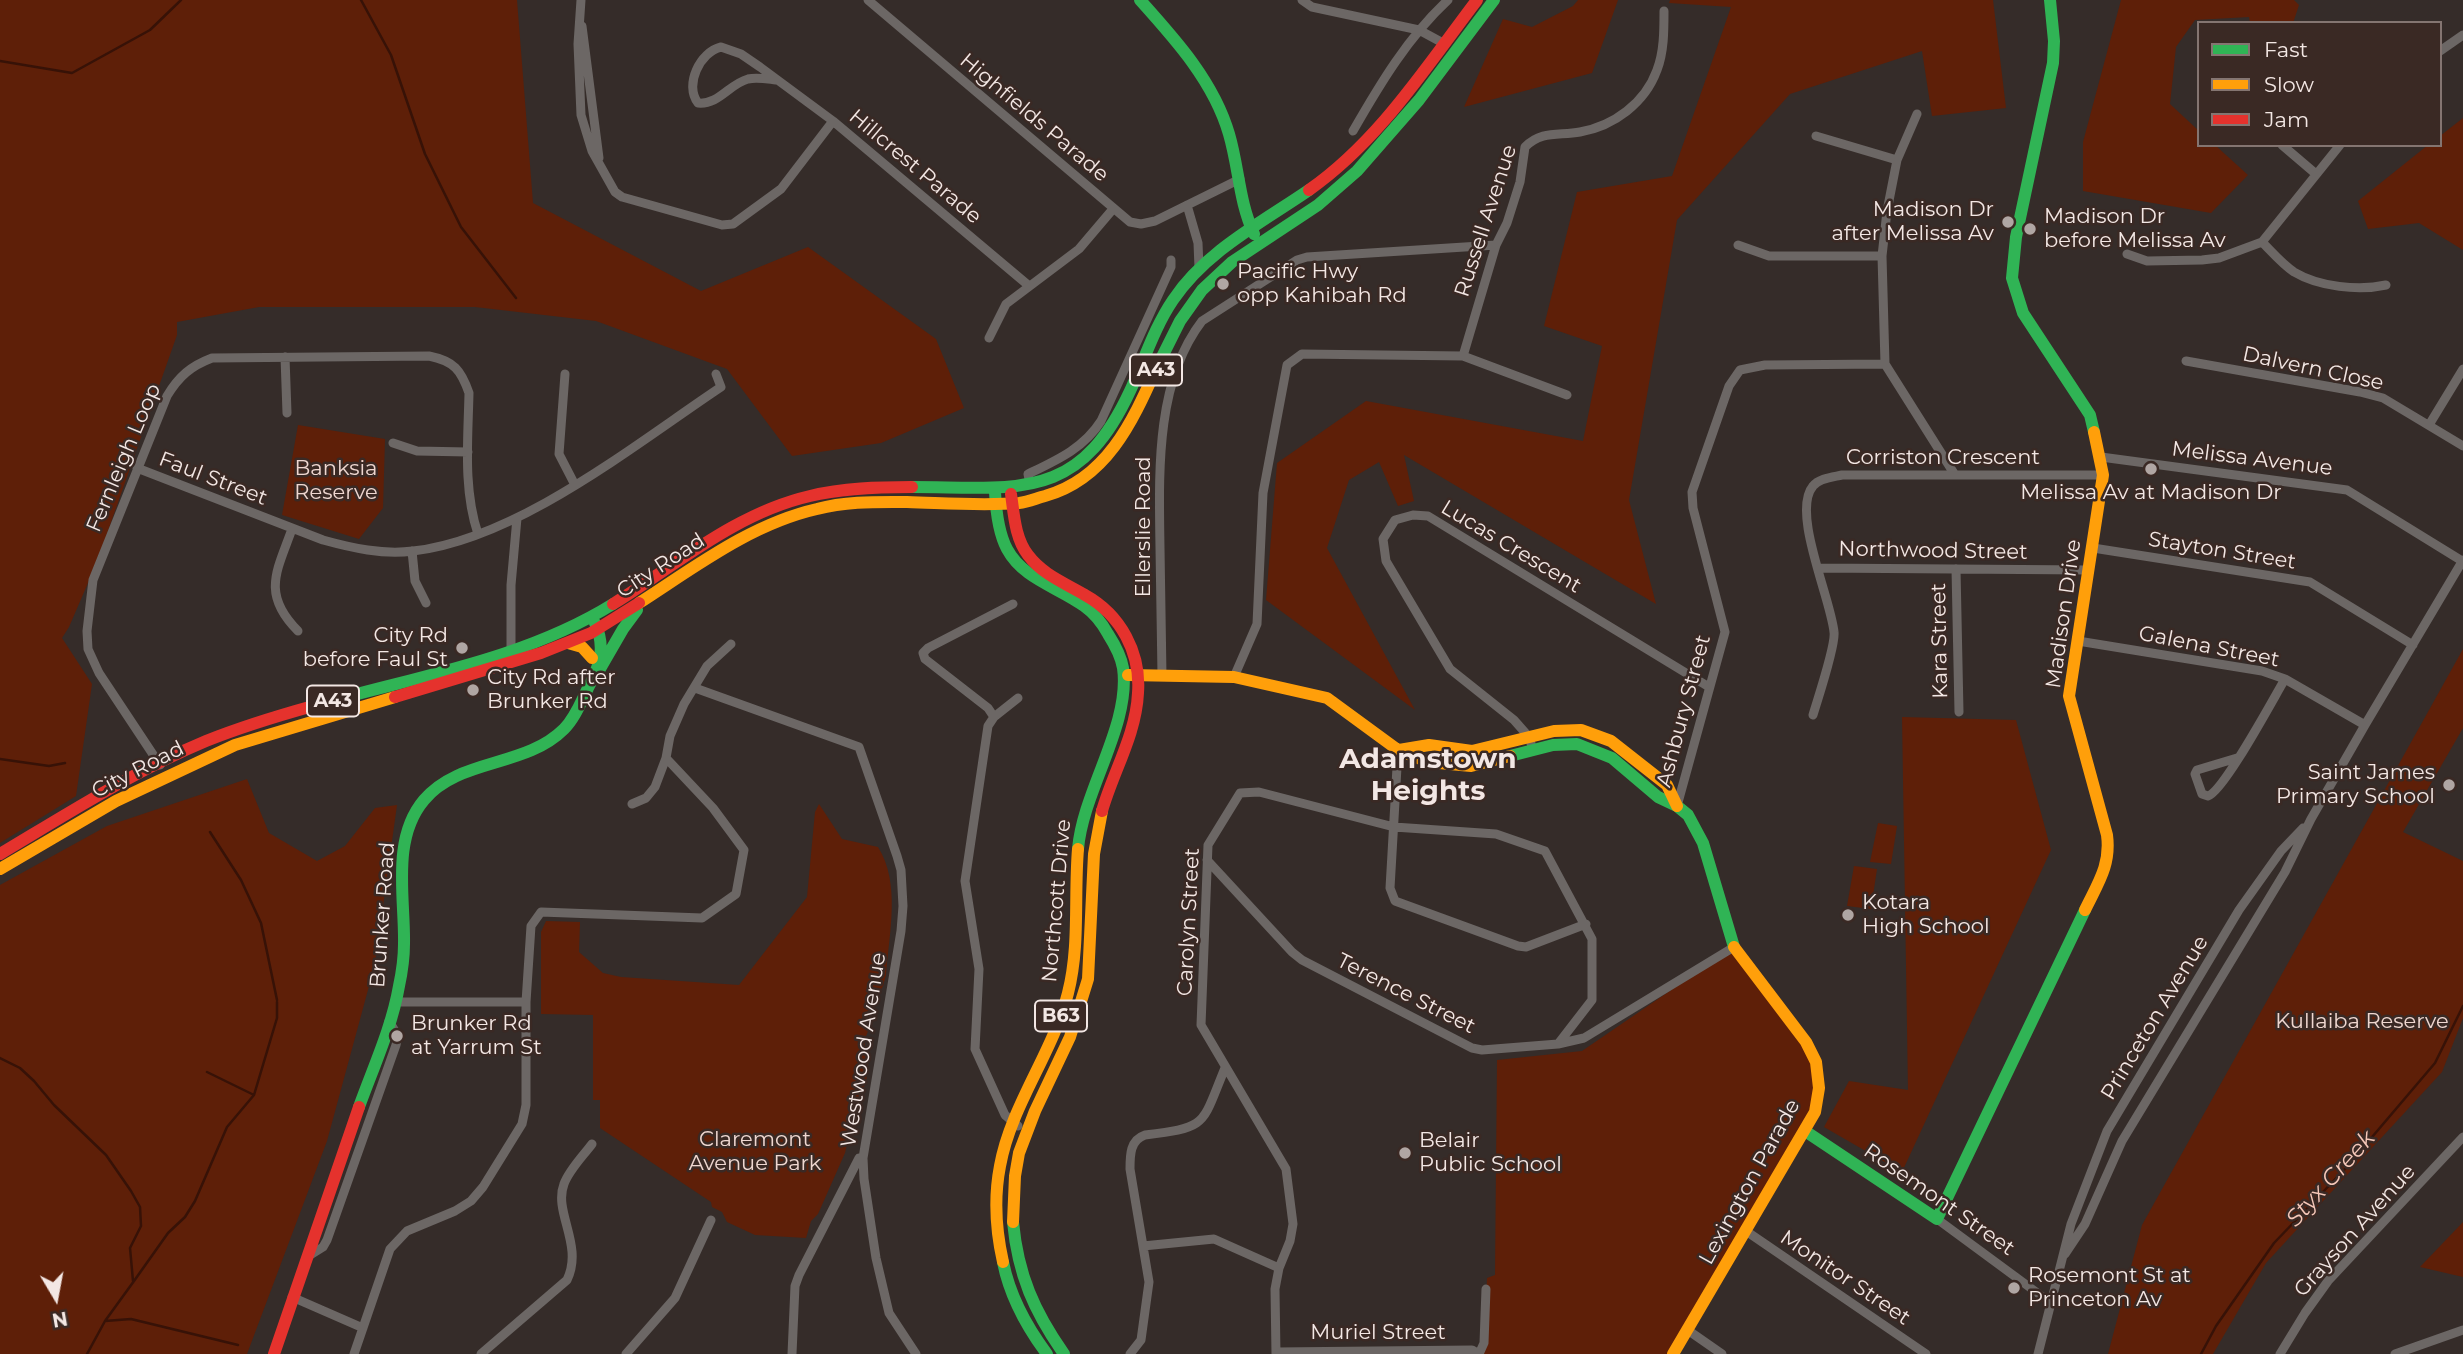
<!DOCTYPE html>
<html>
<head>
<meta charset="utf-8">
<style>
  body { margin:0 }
  #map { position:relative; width:2463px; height:1354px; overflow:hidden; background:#352c29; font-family:Montserrat,sans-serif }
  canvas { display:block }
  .legend { position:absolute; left:2197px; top:21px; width:245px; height:126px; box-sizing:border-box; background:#3a2924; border:2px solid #847571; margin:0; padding:9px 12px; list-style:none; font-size:21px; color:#f3e7e4 }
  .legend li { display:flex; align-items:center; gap:14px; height:35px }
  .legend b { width:35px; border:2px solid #847571 }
  .north { position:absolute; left:21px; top:1263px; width:70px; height:70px; -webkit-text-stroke:5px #3a2924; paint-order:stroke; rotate:170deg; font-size:19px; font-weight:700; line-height:28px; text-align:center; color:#f3e7e4 }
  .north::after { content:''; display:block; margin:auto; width:24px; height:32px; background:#f3e7e4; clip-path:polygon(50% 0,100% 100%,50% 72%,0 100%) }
</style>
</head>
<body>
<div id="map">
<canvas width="2463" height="1354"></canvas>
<ul class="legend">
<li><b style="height:9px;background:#30b455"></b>Fast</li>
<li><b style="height:9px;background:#ff9f0a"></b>Slow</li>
<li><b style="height:9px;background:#e5322d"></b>Jam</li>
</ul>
<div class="north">N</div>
</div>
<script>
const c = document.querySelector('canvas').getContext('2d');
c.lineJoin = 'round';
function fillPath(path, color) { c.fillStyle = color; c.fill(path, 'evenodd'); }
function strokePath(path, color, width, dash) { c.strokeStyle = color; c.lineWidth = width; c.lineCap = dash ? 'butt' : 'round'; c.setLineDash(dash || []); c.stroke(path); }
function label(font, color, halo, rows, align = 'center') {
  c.font = font + ' Montserrat,sans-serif'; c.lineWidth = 5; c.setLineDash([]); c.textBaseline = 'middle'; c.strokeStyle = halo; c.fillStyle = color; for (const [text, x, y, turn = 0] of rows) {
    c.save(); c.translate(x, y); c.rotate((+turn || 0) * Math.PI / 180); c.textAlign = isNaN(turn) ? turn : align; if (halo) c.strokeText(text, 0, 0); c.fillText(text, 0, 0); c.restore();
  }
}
fillPath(new Path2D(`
  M0 0H517L533 203 701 291 808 247 936 339 964 408 881 443 792 456 727 369 596 321 475 307H259L177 322V335L97 562 69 627 62 638 92 684 76 796 0 843Z
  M1578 0H1618L1592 73 1464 107 1503 19 1532 27 1573 6Z
  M1670 0H1993L2006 108 1932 116 1922 51 1790 94 1677 220 1629 500 1656 604 1404 455 1414 501 1398 506 1379 462 1349 480 1327 548 1415 710 1266 600 1277 463 1366 401 1583 441 1602 346 1544 326 1577 192 1672 176 1731 7 1669 3Z
  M2121 0H2294L2299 5 2293 23H2250L2249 17 2195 20 2176 47 2170 104 2199 131V145H2215L2248 175 2211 213 2083 191V142Z
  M2463 118V250L2419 223 2368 229 2358 201 2428 145H2440V136Z
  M298 425 385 439 383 508 359 539 282 515Z
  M2463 649V728L2403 832 2463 861V1018L2442 1072 2266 1263 2213 1354H2108L2142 1225Z
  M1902 717 2016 720 2051 850 1902 1172 1824 1127 1849 1081 1908 1090Z
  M247 779 269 833 317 861 345 846 375 808 397 805 375 964 327 1141 247 1354H0V885L107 826Z
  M819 804 842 839 878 847C901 883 889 934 886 975L883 986 875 1000 871 1024 864 1041 868 1065 866 1083 858 1098 845 1153 818 1214 811 1221 806 1238 755 1235 727 1222 722 1212 712 1207 711 1202 600 1128V1100H593V1015L541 1014V932L546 921 580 922 579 952 603 973 621 977 739 985 807 897 815 812Z
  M1878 823 1897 826 1891 864 1870 862Z
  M1854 866 1877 869 1871 909 1847 906Z
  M1734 947 1816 1062 1815 1112 1672 1354H1479L1484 1343 1487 1278 1495 1275 1497 1060 1582 1051Z
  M2463 1222V1277L2420 1267Z`), '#5e1f08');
strokePath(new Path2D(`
  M361 0 391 55 425 154 461 227 516 298
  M0 61 72 73 150 30 181 0
  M0 759 49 766 65 763
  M210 832 241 880 261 923 277 1000
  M0 1058 20 1068 34 1081 54 1105 106 1155 131 1191 140 1207 141 1226 130 1248 133 1281
  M207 1072 254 1095
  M105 1321 131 1319 238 1345
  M87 1354 105 1321 134 1281 168 1233 185 1217 195 1201 227 1127 254 1095 277 1018V1002
  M2201 1354 2216 1326 2274 1243 2344 1170 2435 1063 2463 1006`), '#371207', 2.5);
strokePath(new Path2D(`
  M581 0 578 44 581 115 592 151 615 192 622 197 722 225 733 224 781 189 833 121
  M868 0 1130 222 1141 224 1155 221 1240 179
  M1302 0 1312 7 1419 30 1443 43
  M582 26 599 158
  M2440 51 2463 35
  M776 80C767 79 757 77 748 79 729 84 719 105 698 103 684 85 700 52 721 47L741 54 760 67 833 121 1028 285
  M1353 131C1380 84 1408 37 1448 0
  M1816 136 1897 160
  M2282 145 2316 174
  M1187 205 1198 243 1199 268
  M2262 242C2272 252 2282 264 2294 272 2319 287 2359 291 2386 285
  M1738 245 1769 256H1882
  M2127 254 2147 261 2202 260 2219 258 2262 242 2340 145
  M989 338 1006 304 1079 249 1113 209
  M1463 356 1496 245 1507 223 1520 182 1525 147C1542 130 1559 136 1580 132 1614 126 1645 103 1657 70 1664 52 1664 31 1664 11
  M285 357 287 413
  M2186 361 2360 392 2383 398 2463 446
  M1885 364 1882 256 1887 211 1897 160 1917 114
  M565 374 559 454 575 485
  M2429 425 2463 369
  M393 443 417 451 468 452
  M2101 457 2347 490 2462 561
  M137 468 323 540C352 548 383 555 413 551 518 539 634 445 721 387L716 374
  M1030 484 1028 474C1057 460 1084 448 1101 421L1171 267V260
  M292 529C277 571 261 594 298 631
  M2093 548 2310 582 2413 645
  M412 551 415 581 426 603
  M1818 568 2089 570
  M1956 569 1959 712
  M2078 641 2262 671 2285 679 2365 725
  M511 648V585L517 518
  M1162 676C1161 633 1161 590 1160 548 1159 474 1155 382 1202 321L1297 260 1307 257 1496 245
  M1234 677 1257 624 1263 493 1287 365 1302 354 1463 356 1567 395
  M695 688 859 747 897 856 901 870 903 906 901 931 863 1158 864 1179 876 1258 889 1313 916 1354
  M1813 715C1818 698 1836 645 1834 632 1831 599 1791 512 1813 486 1819 478 1833 477 1842 475H2103
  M994 717 988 708 925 659 923 653 928 648 1013 604
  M1398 750 1390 888 1395 901 1518 946 1526 947 1586 924
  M1533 750 1529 737 1514 720 1450 669 1386 561 1383 539 1395 520 1413 515 1428 516 1709 687
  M2237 758 2197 770 2195 774 2202 794 2208 796C2224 791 2273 699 2285 679
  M160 765 99 673 88 649 87 631 93 580 167 396C179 376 191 366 212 358L429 356C454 361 461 370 469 393 468 440 463 489 478 534
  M632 804 646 798 655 787 666 758 670 736 684 704 707 666 731 644
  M1677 806 1725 632 1693 508 1692 492 1729 386 1740 370 1765 365 1885 364 1955 475
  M1207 860 1292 952 1302 960 1472 1048 1482 1050 1558 1044 1584 1038 1734 947
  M396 1002H526
  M1018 1126 1005 1115 975 1049 979 969 965 881 988 726 994 717 1018 698
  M1937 1219 2051 1303
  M1746 1231 1926 1354
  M1143 1246 1214 1239 1279 1268
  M2065 1254 2085 1224 2122 1141 2285 872 2311 819 2365 725 2463 560
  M307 1257 323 1247 327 1240 396 1045 398 1036 389 1021
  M292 1297 363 1328
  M1689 1331 1722 1354
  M1276 1352 1472 1350 1479 1354
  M354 1354 390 1249 407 1231 455 1211 471 1201 483 1187 522 1124 526 1105V1002L531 926 541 912 702 918 736 894 744 850 713 808 666 758
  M481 1354 567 1280C584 1245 553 1212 564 1184 569 1170 583 1156 592 1144
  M626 1354 675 1298 711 1220
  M792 1354 795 1286 799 1275 859 1158H863
  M1130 1354 1141 1340 1149 1282 1130 1169C1130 1155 1130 1140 1145 1135 1209 1127 1201 1126 1225 1068
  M1276 1354 1275 1289 1279 1268 1290 1241 1293 1224 1286 1169 1201 1025 1208 845 1240 793 1259 792 1394 827 1496 834 1545 851 1592 939V1000L1558 1044
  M1479 1354 1484 1343 1486 1289
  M2038 1354 2071 1224 2107 1131 2239 910 2281 851 2303 828
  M2280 1354 2305 1313 2328 1281 2463 1137
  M2395 1354 2463 1330`), '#6c6765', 9);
strokePath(new Path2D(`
  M1140 0C1176 40 1214 82 1229 134 1239 168 1239 202 1254 234
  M2050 0 2054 41 2053 63 2016 237 2012 278 2023 313 2090 415 2094 432
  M1156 369 1180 321 1202 290 1232 262 1318 205 1357 171 1419 100 1494 0
  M912 487C1018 487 1078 503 1130 391 1144 361 1154 328 1173 300 1206 251 1261 223 1309 190
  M995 492C996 511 998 532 1007 549 1023 579 1058 587 1084 606 1094 613 1102 623 1108 634 1115 645 1121 656 1123 668 1131 725 1083 790 1078 849
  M597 674 623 629 637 610
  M313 706C413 677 523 660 613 604
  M1510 756 1553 745 1577 744 1612 758 1658 797 1677 806 1688 815 1703 843 1734 947
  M359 1107C373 1068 392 1027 399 986 402 972 404 958 404 944 405 898 391 839 424 800 459 758 525 768 564 729 575 718 581 702 588 688 600 666 606 647 595 623
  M1805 1131 1937 1219 2085 910
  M1013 1222C1018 1275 1034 1311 1064 1354
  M1003 1262C1010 1297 1026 1326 1047 1354`), '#30b455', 12);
strokePath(new Path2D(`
  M639 603C695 567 751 524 817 509 847 501 877 502 907 502 944 503 983 506 1019 503 1028 502 1037 498 1045 496 1106 479 1132 423 1156 369
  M568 643 582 647 592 658
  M1128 675 1234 677 1327 698 1398 750 1428 762 1471 766 1510 756
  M1399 750 1429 745 1472 751 1554 731 1581 730 1611 741 1667 785 1677 806
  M0 869 116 801 235 745 395 697
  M2085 910C2098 883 2111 865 2107 835L2069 696 2103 475 2094 432
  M1013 1222 1015 1176 1019 1153 1035 1111 1070 1037 1088 979 1094 854 1102 811
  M1003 1262C996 1231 994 1197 1000 1166 1011 1105 1053 1053 1068 993 1080 946 1074 897 1078 849
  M1673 1354 1815 1112 1819 1088 1816 1062 1806 1042 1734 947`), '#ff9f0a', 12);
strokePath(new Path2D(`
  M1309 190C1379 141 1426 67 1477 0
  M1011 494C1014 515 1015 538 1028 555 1043 575 1065 583 1085 595 1121 615 1141 653 1138 693 1136 735 1113 772 1102 811
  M613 604C676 565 736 513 810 496 843 488 878 487 912 487
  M395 697 541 653 591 633 639 603
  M0 854C67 814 134 771 206 741 241 727 277 716 313 706
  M274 1354 359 1107`), '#e5322d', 12);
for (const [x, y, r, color] of [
  [2008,222,7,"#b0a6a3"],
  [2030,229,7,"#b0a6a3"],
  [1223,284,7,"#b0a6a3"],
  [2151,469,7,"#b0a6a3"],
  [462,648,7,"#b0a6a3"],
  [473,690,7,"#b0a6a3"],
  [2449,785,7,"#b0a6a3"],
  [1848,915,7,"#b0a6a3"],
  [397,1036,7,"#b0a6a3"],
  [1405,1153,7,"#b0a6a3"],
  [2014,1288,7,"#b0a6a3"]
]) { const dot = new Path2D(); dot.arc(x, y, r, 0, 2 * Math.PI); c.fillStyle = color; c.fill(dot); strokePath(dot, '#3a2924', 2.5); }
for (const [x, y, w] of [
  [1156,370,52],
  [333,701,52],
  [1061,1016,52]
]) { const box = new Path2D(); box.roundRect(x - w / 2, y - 15.5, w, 31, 5); c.fillStyle = '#3a2924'; c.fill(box); strokePath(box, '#f3e7e4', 2); }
label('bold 19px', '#f3e7e4', null, [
  ["A43",1156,370],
  ["A43",333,701],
  ["B63",1061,1016]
]);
label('21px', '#f3e7e4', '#3a2924', [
  ["Highfields Parade",1034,118,40],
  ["Hillcrest Parade",915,167,40],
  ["Russell Avenue",1486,221,-72],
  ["Dalvern Close",2313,369,12],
  ["Fernleigh Loop",124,458,-67],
  ["Corriston Crescent",1943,458],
  ["Melissa Avenue",2252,459,7],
  ["Faul Street",213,479,21],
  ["Ellerslie Road",1144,527,-90],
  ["Lucas Crescent",1511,547,31],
  ["Northwood Street",1933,551,1],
  ["Stayton Street",2222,551,9],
  ["City Road",661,566,-33],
  ["Madison Drive",2064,614,-82],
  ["Kara Street",1940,641,-91],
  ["Galena Street",2209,647,11],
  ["Ashbury Street",1684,711,-75],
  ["City Road",138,770,-27],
  ["Northcott Drive",1057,901,-85],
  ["Brunker Road",383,915,-86],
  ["Carolyn Street",1189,922,-87],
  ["Terence Street",1406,994,27],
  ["Princeton Avenue",2155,1018,-59],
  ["Westwood Avenue",864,1050,-81],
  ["Lexington Parade",1750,1182,-61],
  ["Rosemont Street",1939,1200,35],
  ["Grayson Avenue",2355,1231,-48],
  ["Monitor Street",1845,1278,34],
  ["Muriel Street",1378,1333]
]);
label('21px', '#f3e7e4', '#3a2924', [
  ["Madison Dr",1994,210,"right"],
  ["after Melissa Av",1994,234,"right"],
  ["Madison Dr",2044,217],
  ["before Melissa Av",2044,241],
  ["Pacific Hwy",1237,272],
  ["opp Kahibah Rd",1237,296],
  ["Melissa Av at Madison Dr",2151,493,"center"],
  ["City Rd",448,636,"right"],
  ["before Faul St",448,660,"right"],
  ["City Rd after",487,678],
  ["Brunker Rd",487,702],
  ["Saint James",2435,773,"right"],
  ["Primary School",2435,797,"right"],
  ["Kotara",1862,903],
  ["High School",1862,927],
  ["Brunker Rd",411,1024],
  ["at Yarrum St",411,1048],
  ["Belair",1419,1141],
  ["Public School",1419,1165],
  ["Rosemont St at",2028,1276],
  ["Princeton Av",2028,1300]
], 'left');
label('21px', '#efd7d0', '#3a2924', [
  ["Banksia",336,469],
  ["Reserve",336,493],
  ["Kullaiba Reserve",2362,1022],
  ["Claremont",755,1140],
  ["Avenue Park",755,1164]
]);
label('italic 23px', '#f5c7b8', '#3a2924', [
  ["Styx Creek",2331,1179,-48]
]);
label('bold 28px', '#f3e7e4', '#3a2924', [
  ["Adamstown",1428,760],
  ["Heights",1428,792]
]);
</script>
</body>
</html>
